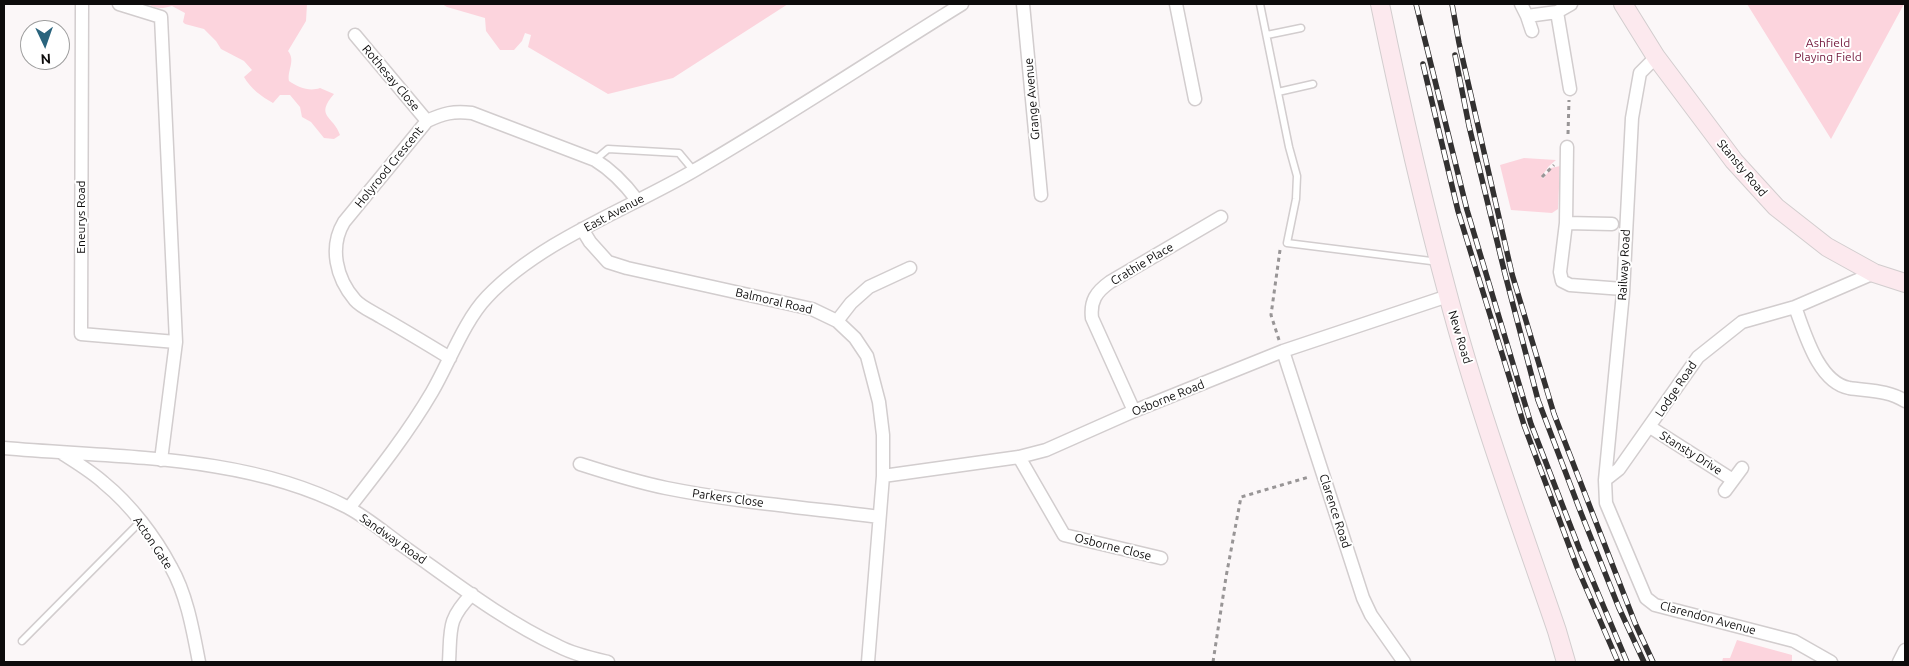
<!DOCTYPE html>
<html>
<head>
<meta charset="utf-8">
<style>
  body { margin:0 }
  #map { position:relative; width:1909px; height:666px; overflow:hidden; background:#fbf7f8; font-family:Ubuntu,sans-serif }
  canvas { display:block }
  .frame { position:absolute; inset:0; border:5px solid #0d0c0c; pointer-events:none }
  .north { position:absolute; left:20px; top:20px; width:50px; height:50px; box-sizing:border-box; background:#fff; border:1px solid #9e9e9e; border-radius:50%; rotate:177deg; font-size:14px; font-weight:700; line-height:20px; text-align:center; color:#0d0c0c }
  .north::after { content:''; display:block; margin:auto; width:18px; height:22px; background:#2a647d; clip-path:polygon(50% 0,100% 100%,50% 72%,0 100%) }
</style>
</head>
<body>
<div id="map">
<canvas width="1909" height="666"></canvas>
<div class="frame"></div>
<div class="north">N</div>
</div>
<script>
const c = document.querySelector('canvas').getContext('2d');
c.lineJoin = 'round';
function fillPath(path, color) { c.fillStyle = color; c.fill(path, 'evenodd'); }
function strokePath(path, color, width, dash) { c.strokeStyle = color; c.lineWidth = width; c.lineCap = dash ? 'butt' : 'round'; c.setLineDash(dash || []); c.stroke(path); }
function label(font, color, halo, rows, align = 'center') {
  c.font = font + ' Ubuntu,sans-serif'; c.lineWidth = 4; c.setLineDash([]); c.textBaseline = 'middle'; c.strokeStyle = halo; c.fillStyle = color; for (const [text, x, y, turn = 0] of rows) {
    c.save(); c.translate(x, y); c.rotate((+turn || 0) * Math.PI / 180); c.textAlign = isNaN(turn) ? turn : align; if (halo) c.strokeText(text, 0, 0); c.fillText(text, 0, 0); c.restore();
  }
}
fillPath(new Path2D(`
  M148 4H307L306 21 288 51C296 61 287 70 289 81 298 87 309 92 320 88L334 94C314 117 334 116 340 135L334 139 324 138 311 122 302 117 300 107 290 95H280L273 103C262 97 250 88 244 77L252 70 244 61 221 49 216 41 204 29 185 24 183 22 185 13 172 6C162 9 156 9 148 4Z
  M442 4H788L673 78 608 94 528 47 531 35 525 33 522 41 514 50H500L486 31 485 18 447 7Z
  M1747 4H1904L1831 139Z
  M1524 158 1556 160 1549 166 1542 176 1543 179 1551 168 1560 166 1558 209 1552 213 1511 210 1500 165Z
  M1737 640 1792 655V662H1722L1723 658H1730Z`), '#fcd4dd');
const service = new Path2D(`
  M1260 4 1289 147 1297 176 1296 199 1287 243 1439 262
  M1267 35 1301 28
  M1278 92 1313 84
  M595 160 608 149 679 153 694 171
  M22 641 140 522`);
const minor = new Path2D(`
  M82 4 81 334 176 342
  M119 4 161 17 176 342 161 460
  M1023 4 1041 195
  M1176 4 1195 99
  M1521 4 1527 16 1557 12 1571 4
  M1557 12 1570 89
  M1527 16 1532 31
  M355 35 427 121
  M1656 57 1640 73 1632 118 1623 293 1605 480 1606 503 1646 598 1655 605 1794 641 1831 662
  M1567 147 1566 223 1560 272 1562 281 1570 285 1623 289
  M1566 223 1612 224
  M582 229 590 242 608 262 627 268 812 309 837 321 855 338 867 356 879 402 883 435V476L868 662
  M1795 307C1805 333 1818 382 1849 388 1868 391 1888 390 1905 401
  M837 321 851 303 869 287 910 268
  M1283 351 1363 598 1371 615 1404 662
  M450 358C427 344 404 330 381 317 373 312 361 307 355 300 336 278 329 247 344 222L427 121C444 113 453 111 472 113L595 160C613 171 625 184 637 200
  M1134 411 1092 318C1090 301 1096 292 1110 282L1221 217
  M1650 427 1733 480
  M4 448C117 458 244 454 347 507 366 517 385 533 403 546 453 581 502 620 558 646 573 654 591 658 608 662
  M63 454C77 463 92 472 104 483 131 505 155 537 171 567 187 595 193 631 199 662
  M1019 457 1064 535 1161 558
  M580 464C608 473 637 482 666 488 736 502 808 508 879 517
  M883 476 1019 457 1046 450 1134 411 1283 351 1448 296
  M1605 480 1619 469 1698 357 1742 322 1795 307 1874 273
  M1725 491 1742 468
  M349 508C378 471 408 433 432 392 449 363 464 321 487 297 541 240 629 209 695 170 786 117 873 59 962 4
  M449 662C451 628 447 620 472 594
  M1899 662 1905 650`);
const secondary = new Path2D(`
  M1380 4C1400 101 1422 199 1448 295 1478 409 1519 520 1557 631L1566 662
  M1623 4 1656 57 1734 161 1776 207 1827 247 1874 273 1905 283`);
strokePath(service, '#d2cdce', 9);
strokePath(minor, '#d2cdce', 15);
strokePath(secondary, '#d2cdce', 20);
strokePath(new Path2D(`
  M1568 134 1569 100
  M1542 177 1554 165
  M1279 340 1271 315 1280 250
  M1213 662 1226 577 1241 497 1309 477`), '#989596', 3, [4, 4]);
strokePath(service, '#fff', 6);
strokePath(minor, '#fff', 12);
strokePath(secondary, '#fce9ee', 18);
const rail = new Path2D(`
  M1416 4 1467 210 1531 424 1579 548 1627 662
  M1452 4 1459 43 1512 274 1554 414 1635 623 1653 662
  M1455 55 1469 126 1505 274 1538 400 1581 513 1619 608 1644 662
  M1423 64 1458 211 1524 425 1577 567 1618 662`);
strokePath(rail, '#333131', 5.5);
strokePath(rail, '#fff', 4, [11]);
label('12px', '#73193c', '#fff', [
  ["Ashfield",1828,43],
  ["Playing Field",1828,57]
]);
label('12px', '#0d0c0c', '#fff', [
  ["Rothesay Close",391,78,50],
  ["Grange Avenue",1032,99,-95],
  ["Holyrood Crescent",389,167,-51],
  ["Stansty Road",1742,168,50],
  ["East Avenue",614,213,-28],
  ["Eneurys Road",81,217,-90],
  ["Crathie Place",1142,264,-31],
  ["Railway Road",1624,265,-87],
  ["Balmoral Road",774,301,13],
  ["New Road",1460,337,73],
  ["Lodge Road",1676,389,-56],
  ["Osborne Road",1168,398,-22],
  ["Stansty Drive",1691,453,32],
  ["Parkers Close",728,498,8],
  ["Clarence Road",1335,511,72],
  ["Sandway Road",393,539,35],
  ["Acton Gate",153,543,56],
  ["Osborne Close",1113,547,14],
  ["Clarendon Avenue",1708,618,15]
]);
</script>
</body>
</html>
